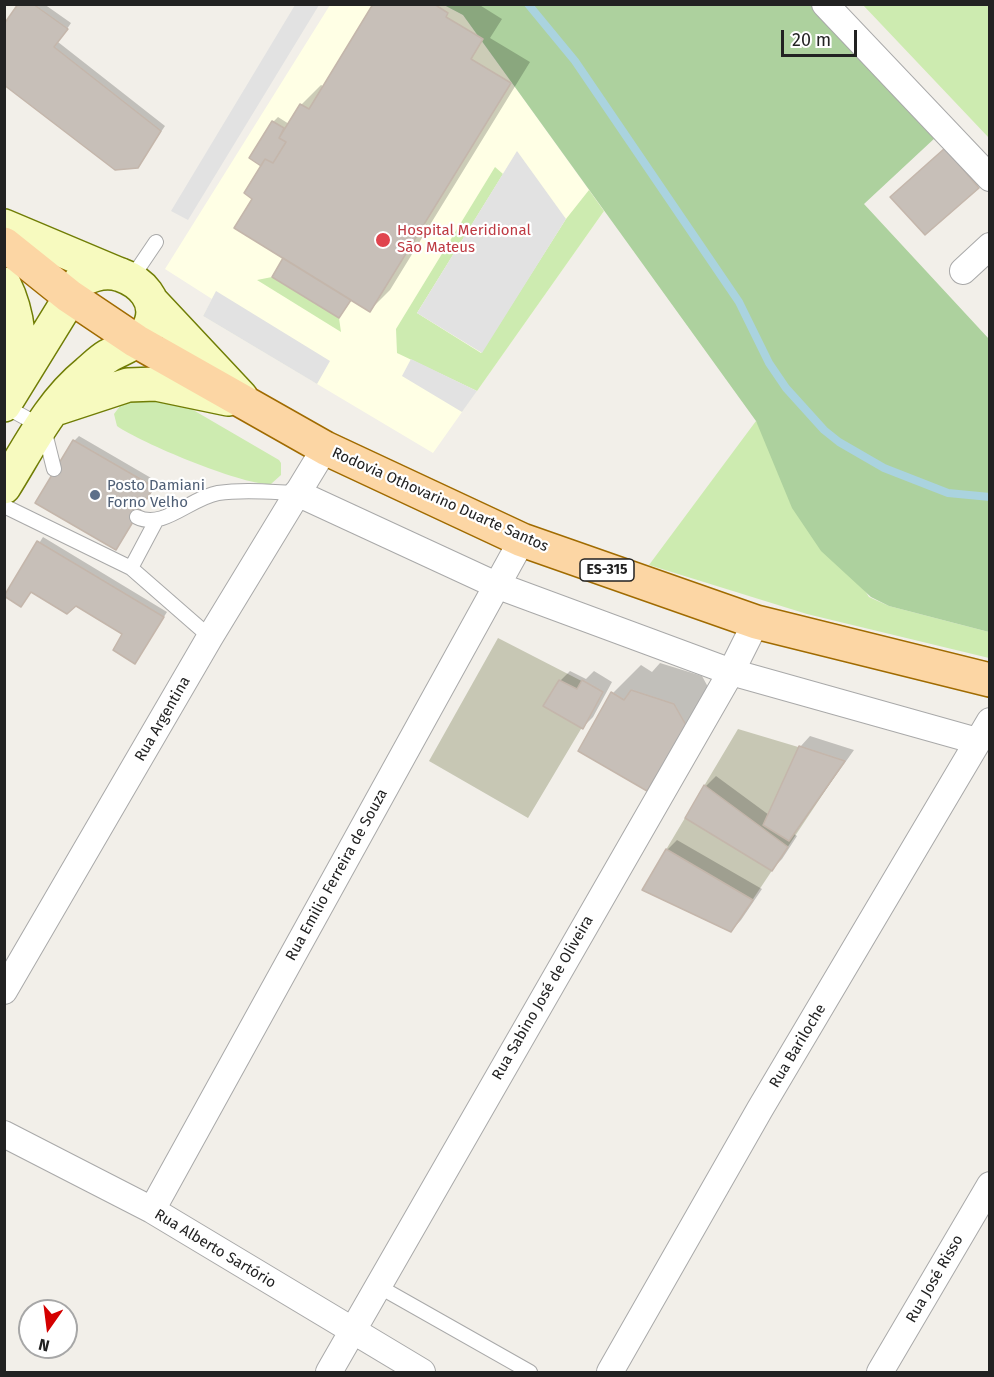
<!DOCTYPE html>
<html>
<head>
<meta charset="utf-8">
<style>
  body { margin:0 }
  #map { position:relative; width:994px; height:1377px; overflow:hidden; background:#f2efe9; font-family:"Fira Sans",sans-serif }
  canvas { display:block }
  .frame { position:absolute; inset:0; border:6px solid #222; pointer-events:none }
  .north { position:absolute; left:18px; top:1299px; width:60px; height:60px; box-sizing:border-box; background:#fff; border:2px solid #a7a7a7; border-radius:50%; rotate:194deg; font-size:16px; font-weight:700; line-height:24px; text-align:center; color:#222 }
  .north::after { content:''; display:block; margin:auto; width:21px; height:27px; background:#d40000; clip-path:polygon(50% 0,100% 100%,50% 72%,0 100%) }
  .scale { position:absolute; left:781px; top:30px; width:76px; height:27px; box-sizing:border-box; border:3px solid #222; border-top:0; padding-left:8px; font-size:18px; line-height:21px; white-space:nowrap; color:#222; -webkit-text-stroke:4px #fff; paint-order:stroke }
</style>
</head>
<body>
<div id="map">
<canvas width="994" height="1377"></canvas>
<div class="frame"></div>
<div class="north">N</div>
<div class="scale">20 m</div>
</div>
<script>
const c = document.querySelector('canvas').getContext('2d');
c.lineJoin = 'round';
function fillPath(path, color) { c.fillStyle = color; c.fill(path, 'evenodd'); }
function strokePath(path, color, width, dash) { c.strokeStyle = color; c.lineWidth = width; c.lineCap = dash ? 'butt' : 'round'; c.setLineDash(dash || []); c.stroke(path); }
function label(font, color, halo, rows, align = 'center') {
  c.font = font + ' "Fira Sans",sans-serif'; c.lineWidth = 4.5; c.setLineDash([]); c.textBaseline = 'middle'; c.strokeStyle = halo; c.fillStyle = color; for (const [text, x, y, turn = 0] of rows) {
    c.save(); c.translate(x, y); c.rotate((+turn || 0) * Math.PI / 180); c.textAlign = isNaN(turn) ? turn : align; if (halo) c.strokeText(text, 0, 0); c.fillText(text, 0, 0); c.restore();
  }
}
fillPath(new Path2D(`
  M330 5H444L463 15 604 211 433 453 203 316 212 299 165 269Z`), '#ffffe5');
fillPath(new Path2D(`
  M498 638 603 692 528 818 429 761Z
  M738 729 845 761 731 932 642 890Z`), '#c7c7b4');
fillPath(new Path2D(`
  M863 5H989V138Z
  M495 167 503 174 417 313 481 353 566 219 589 190 604 211 477 391 397 353 396 329Z
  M272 277 339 318 341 332 257 280Z
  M151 397 188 407 279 460 281 463V475L271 484C244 486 141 443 117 426L114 414 123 402Z
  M756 421 869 597 889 606 989 632V658L807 614 649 565Z`), '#cdebb0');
fillPath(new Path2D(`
  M444 5H811L936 137 864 204 989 339V632L889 606 871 597 821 551 792 508 756 421 463 15Z`), '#add19e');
fillPath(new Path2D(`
  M295 5H319L188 220 171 211Z
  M517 151 566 219 482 353 417 313Z
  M216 291 330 361 317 384 203 316Z
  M411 359 477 391 462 412 402 376Z`), '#e2e2e2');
fillPath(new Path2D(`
  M20 4H44L71 23 58 42 165 126 137 167Z
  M375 4H478L502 19 490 38 530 62 390 290 370 310 352 299 339 317 254 198 273 122 278 117 289 124 301 105 321 85 325 87Z
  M956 139 988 176 925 233Z
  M79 436 158 482 116 548 74 441Z
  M43 537 167 612 135 662 124 633 76 604 32 591 21 605 6 596Z
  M660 663 702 676 714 698 675 761 647 789 613 693 641 665 652 672Z
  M570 671 586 679 594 671 612 682 593 717 583 727 560 681Z
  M810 736 854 750 794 834 797 836 782 859 772 869 687 817 706 786 716 776 769 815 800 747Z
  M677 840 762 889 741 920 731 931 667 850Z`), '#0003');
strokePath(new Path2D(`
  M528 4 575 61 739 302 769 363 786 388 824 430 839 442 884 468 948 493 990 497`), '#aad3df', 8);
const building = new Path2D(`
  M18 4H33L68 29 54 47 161 131 138 168 115 170 4 85V24Z
  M373 4H434L448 13 446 17 483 39 471 59 511 83 370 312 234 228 252 199 244 193 265 159 273 163 286 142 279 138 300 104 309 109Z
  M272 121 284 128 279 138 286 142 273 163 265 159 261 166 249 158Z
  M945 148 979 188 925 235 890 197Z
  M283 258 351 300 339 318 272 277Z
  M73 440 154 487 116 550 35 503Z
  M37 541 164 617 135 664 113 650 122 634 76 606 67 614 31 592 21 607 4 596Z
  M559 680 577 689 582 680 603 692 583 729 543 706Z
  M631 690 674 704 687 727 647 791 578 751 611 692 624 700Z
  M799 746 845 761 789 841 763 825Z
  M704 785 788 847 772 871 685 818Z
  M666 849 753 900 731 932 642 890Z`);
fillPath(building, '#c7bfb8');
strokePath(building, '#c4b6ab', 1.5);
const lane = new Path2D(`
  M131 279 156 242
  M4 406 41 426 45 433 54 469
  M4 506 131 568 156 521
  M137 517C163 530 190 498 218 493 244 489 271 492 297 493
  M131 568 210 637
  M378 1286 530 1372`);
const street = new Path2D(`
  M825 4 990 178
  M963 271 990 246
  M297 493 496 585 731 672 977 741
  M4 991 210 637 325 448
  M4 1134 152 1210 422 1372
  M152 1210 522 540
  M329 1372 731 672 756 622
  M610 1372 760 1109 990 721
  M880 1372 990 1185`);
const secondary = new Path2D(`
  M4 226 118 274
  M4 284C19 314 22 350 16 382
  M152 302 241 397
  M4 405 81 280C93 274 108 270 121 275 141 282 159 300 151 323 145 342 123 347 108 356 101 360 94 367 87 373 50 403 29 447 4 487
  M58 408 128 385 156 384 228 399`);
const primary = new Path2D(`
  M4 244 69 296 136 341 325 448 522 540 756 622 990 680`);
strokePath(lane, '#a9a9a9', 16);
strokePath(street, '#a9a9a9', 28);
strokePath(secondary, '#707d05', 36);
strokePath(primary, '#a06b00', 36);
strokePath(lane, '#fff', 14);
strokePath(street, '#fff', 26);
strokePath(secondary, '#f7fabf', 33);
strokePath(primary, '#fcd6a4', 33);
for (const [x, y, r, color] of [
  [383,240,8,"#e0444e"],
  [95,495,6,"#5c6f8a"]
]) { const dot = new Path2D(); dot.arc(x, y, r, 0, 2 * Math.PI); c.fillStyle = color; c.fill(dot); strokePath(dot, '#fff', 2); }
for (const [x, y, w] of [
  [607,570,54]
]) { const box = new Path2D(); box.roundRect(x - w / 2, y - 11, w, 22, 4.5); c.fillStyle = '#fff'; c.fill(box); strokePath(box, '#222', 1.5); }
label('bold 14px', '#222', null, [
  ["ES-315",607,570]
]);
label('15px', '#be3a42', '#fff', [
  ["Hospital Meridional",397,231],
  ["São Mateus",397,248]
], 'left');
label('15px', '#4e5e75', '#fff', [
  ["Posto Damiani",107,486],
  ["Forno Velho",107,503]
], 'left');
label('15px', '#222', '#fff', [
  ["Rodovia Othovarino Duarte Santos",440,500,24],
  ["Rua Argentina",163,719,-60],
  ["Rua Emilio Ferreira de Souza",337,875,-61],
  ["Rua Sabino José de Oliveira",543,998,-60],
  ["Rua Bariloche",798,1046,-59],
  ["Rua Alberto Sartório",215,1249,31],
  ["Rua José Risso",935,1279,-60]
]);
</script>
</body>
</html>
